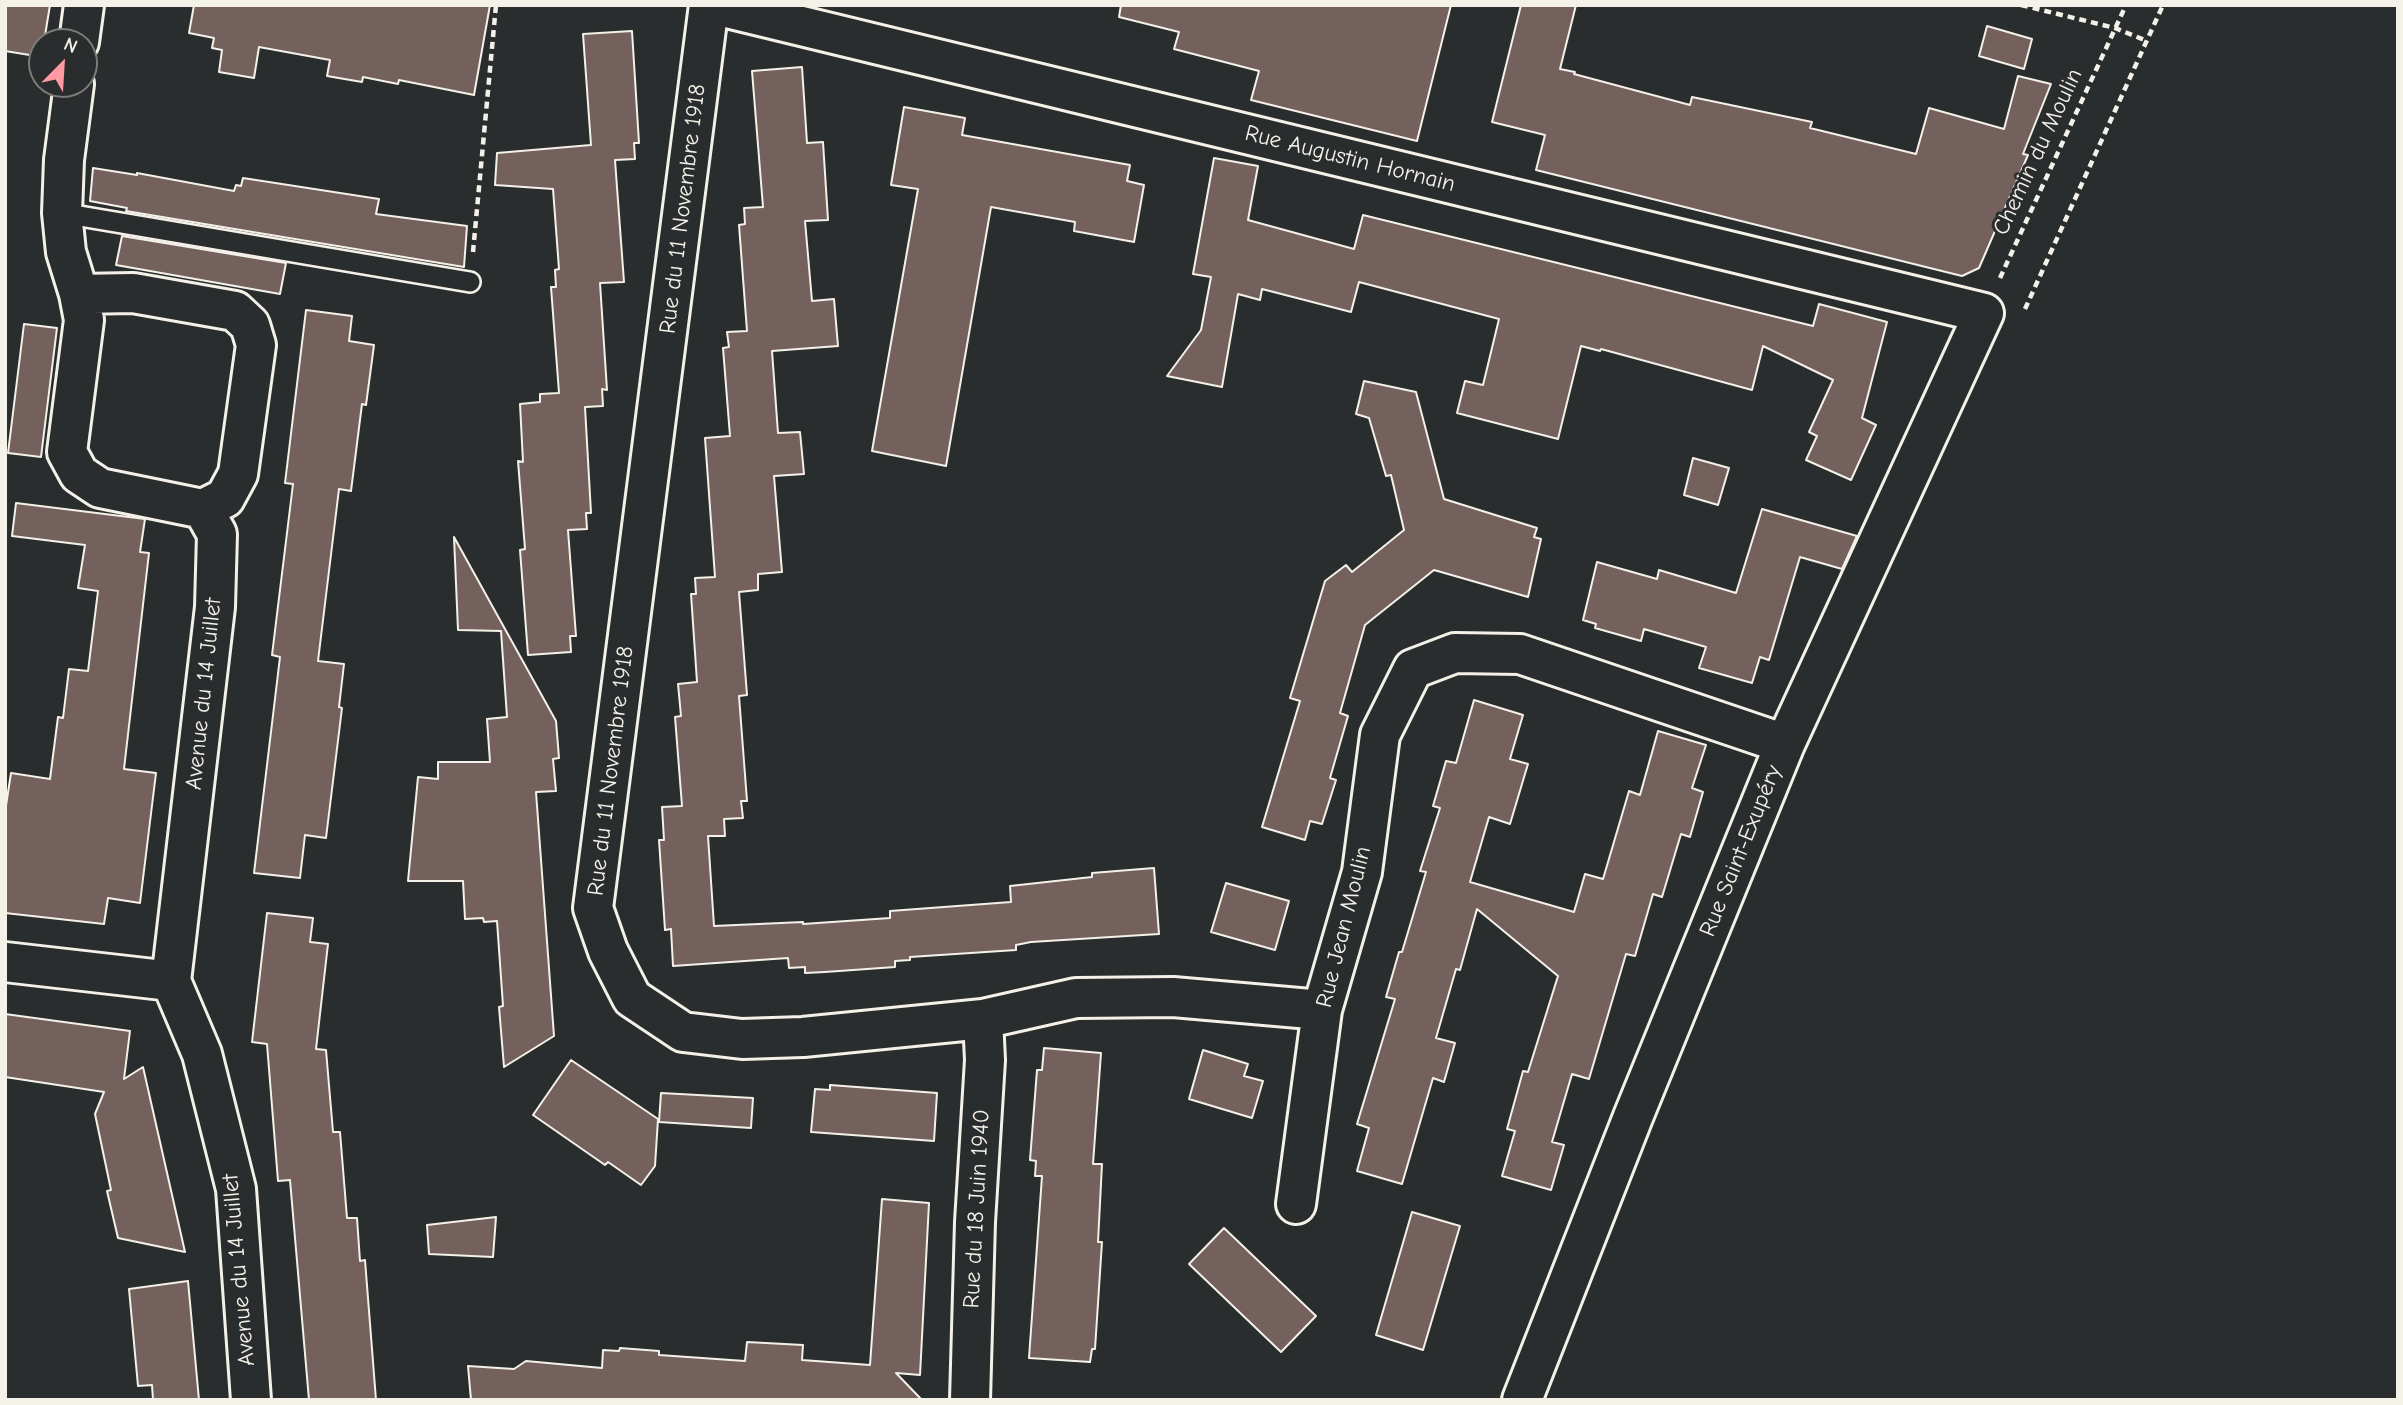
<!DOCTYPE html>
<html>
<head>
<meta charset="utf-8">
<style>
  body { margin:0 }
  #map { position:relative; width:2403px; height:1405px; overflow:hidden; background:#2a2d2e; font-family:"Comic Neue",sans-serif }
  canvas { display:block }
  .frame { position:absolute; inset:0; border:7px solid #f4f1e8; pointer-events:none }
  .north { position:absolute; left:28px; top:28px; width:70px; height:70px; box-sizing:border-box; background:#2a2d2e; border:2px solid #7b7b78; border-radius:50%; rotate:24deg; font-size:19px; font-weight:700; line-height:28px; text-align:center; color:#f4f1e8 }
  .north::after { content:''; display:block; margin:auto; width:24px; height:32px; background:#ff9aa2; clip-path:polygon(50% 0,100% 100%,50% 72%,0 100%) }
</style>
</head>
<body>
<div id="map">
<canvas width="2403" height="1405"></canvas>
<div class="frame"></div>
<div class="north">N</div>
</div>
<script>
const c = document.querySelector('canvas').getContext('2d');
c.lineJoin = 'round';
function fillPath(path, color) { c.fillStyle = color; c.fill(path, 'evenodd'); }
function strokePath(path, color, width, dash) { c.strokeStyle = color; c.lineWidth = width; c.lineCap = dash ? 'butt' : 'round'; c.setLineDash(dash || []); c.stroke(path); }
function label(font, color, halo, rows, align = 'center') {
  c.font = font + ' "Comic Neue",sans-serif'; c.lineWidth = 6; c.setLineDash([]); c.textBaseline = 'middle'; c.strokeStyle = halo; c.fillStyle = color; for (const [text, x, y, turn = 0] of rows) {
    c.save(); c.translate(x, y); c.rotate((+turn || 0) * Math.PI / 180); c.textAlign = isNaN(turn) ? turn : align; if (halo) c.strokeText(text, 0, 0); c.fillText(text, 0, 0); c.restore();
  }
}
const building = new Path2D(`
  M5 5H50L44 42H42V57L5 51Z
  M194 5H490L474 95 399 80 398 84 363 77 362 82 327 76 330 60 259 47 254 78 219 72 222 50 212 48 214 38 189 33Z
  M1121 5H1451L1417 141 1251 100 1259 71 1174 49 1179 32 1119 17Z
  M1521 5H1576L1560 69 1575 72 1574 74 1690 105 1692 97 1812 122 1810 128 1916 154 1929 108 2004 129 2018 76 2051 84 2023 154 2028 155 1979 268 1962 276 1536 170 1545 135 1492 122Z
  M1987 26 2032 39 2024 69 1979 56Z
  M632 31 639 143H634L635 159 615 160 624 282 600 283 607 390 602 389 603 406 585 407 591 513H586L587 529 568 530 576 636H570L571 652 528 655 520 550 525 549 518 461 523 462 520 404 540 402V394L559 393 551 287H556L555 270 559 269 553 189 495 185 497 153 591 145 583 34Z
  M802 67 807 143 823 142 828 220 805 221 812 301 834 299 838 346 772 351 778 433 800 432 804 474 774 476 782 572 758 574V590L739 592 747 695 739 696 747 801H741L743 818 724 819 725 836H708L714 926 803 922V924L890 918V911L1011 902 1010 886 1092 877V873L1154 868 1159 934 1031 942 1016 945V950L910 957V960L895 961V967L825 972 805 973V967L789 968 788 958 673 966 671 929 665 930 659 840H664L662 807 682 806 675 717 681 716 678 684 697 682 691 594H696L695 578 715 577 705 438 730 436 723 348 729 347 727 332 747 331 739 225 745 224 744 208 763 207 752 71Z
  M904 107 965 118 962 135 1130 165 1127 181 1144 185 1134 242 1074 231 1075 222 991 207 946 466 872 451 918 189 891 185Z
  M1214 158 1258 166 1248 220 1354 249 1363 215 1813 326 1819 304 1887 322 1862 418 1876 425 1851 480 1806 460 1817 436 1809 432 1833 380 1763 346 1752 390 1601 349 1600 351 1581 346 1558 439 1457 413 1465 381 1483 385 1499 319 1359 282 1351 312 1262 289 1260 300 1238 294 1222 387 1167 376 1201 330 1211 277 1193 274Z
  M93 168 137 175V173L234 191 236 185 241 186 243 178 379 199 376 214 467 226 464 267 126 211 127 208 90 201Z
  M122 236 286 263 280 294 116 265Z
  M306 310 352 316 349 341 374 345 366 405 362 404 351 491 339 489 318 661 344 664 339 707 342 708 326 838 305 835 300 878 254 873 280 657 272 655 293 484 285 483Z
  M24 324 57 328 41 457 8 453Z
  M1364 381 1416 392 1444 499 1537 528 1534 537 1541 539 1528 597 1434 570 1365 625 1340 713 1348 716 1330 778 1336 780 1322 824 1310 821 1305 840 1262 827 1300 701 1290 698 1325 581 1346 565 1352 572 1404 530 1391 475 1386 476 1369 418 1356 414Z
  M1693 458 1729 468 1718 505 1684 495Z
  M16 503 145 519 140 552 149 553 124 769 156 773 140 903 108 898 104 924 5 913V812L11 773 50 779 58 717 63 718 69 669 88 671 98 591 78 588 85 545 12 536Z
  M1762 509 1857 536 1842 569 1800 557 1769 660 1760 657 1752 683 1699 668 1706 647 1644 629 1641 641 1595 628 1596 624 1583 620 1597 562 1657 579 1659 570 1736 593Z
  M454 537 556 721 559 758 553 759 556 791 536 792 554 1036 504 1067 499 1007 503 1006 497 921 484 922 483 918 465 919 463 881H408L418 777 438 779V762H490L487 719 507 717 501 631 458 630Z
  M1474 700 1523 715 1510 759 1528 764 1510 824 1489 817 1470 882 1574 912 1585 874 1603 879 1629 791 1640 795 1658 731 1706 745 1692 788 1703 792 1690 837 1681 834 1662 897 1653 894 1635 956 1626 954 1589 1079 1572 1074 1552 1142 1564 1145 1551 1190 1502 1176 1515 1131 1507 1129 1523 1071 1528 1072 1558 976 1477 909 1460 970 1456 969 1436 1038 1455 1043 1444 1082 1433 1078 1402 1184 1357 1171 1369 1128 1357 1124 1395 999 1386 997 1399 952H1402L1426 872 1420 871 1440 808 1433 806 1446 761 1456 763Z
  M1226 883 1289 901 1275 950 1211 932Z
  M267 913 313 918 310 942 328 944 316 1049 326 1050 333 1132H340L347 1218H357L360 1261 365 1260 376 1400H309L290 1180 278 1181 267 1044 252 1042Z
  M5 1014 130 1031 124 1079 143 1067 185 1252 118 1238 107 1191 111 1190 95 1114 104 1092 5 1077Z
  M1044 1048 1101 1053 1093 1164H1102L1098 1242H1102L1095 1349H1092L1090 1362 1029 1358 1042 1176H1035L1036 1161 1030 1160 1037 1070H1042Z
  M1203 1050 1248 1064 1244 1076 1263 1081 1252 1118 1189 1099Z
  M571 1060 658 1119 655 1166 641 1185 608 1162 605 1165 533 1115Z
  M830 1085 937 1093 934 1141 811 1132 815 1089 830 1090Z
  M661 1093 753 1098 751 1128 659 1122Z
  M882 1199 929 1203 920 1375 896 1373 922 1400H471L468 1366 514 1369 526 1361 602 1368 603 1350 619 1351 620 1348 659 1351V1355L745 1361 747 1342 803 1345 802 1360 870 1365Z
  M1412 1212 1460 1226 1423 1350 1376 1335Z
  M496 1217 493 1257 429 1254 427 1225Z
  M1224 1228 1316 1316 1281 1352 1189 1264Z
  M188 1281 199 1400H153L152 1385 138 1386 129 1289Z`);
fillPath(building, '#74615e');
strokePath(building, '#f4f1e8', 2);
const service = new Path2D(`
  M62 213 470 282`);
const minor = new Path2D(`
  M709 5 593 908 608 951 632 998 683 1032 742 1039 803 1037 983 1019 1076 998 1173 997 1322 1010
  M715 5 1984 313 1785 744 1633 1117 1522 1400
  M79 42 84 5
  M74 84 64 160 62 213 66 252 79 294 84 320 67 452 79 474 100 488 203 509 217 534 215 607 171 981 202 1054 236 1189 251 1400
  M79 294 133 293 235 311 250 325 256 345 238 474 225 498 203 509
  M5 962 171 981
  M1296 1204 1322 1010 1362 872 1380 735 1413 669 1455 653 1520 654 1785 744
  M970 1400 975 1222 985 1060 983 1019`);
strokePath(service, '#f4f1e8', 24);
strokePath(minor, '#f4f1e8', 44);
strokePath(new Path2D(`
  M2021 5 2115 28 2147 41
  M473 252 496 5
  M2000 278 2126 5
  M2025 309 2163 5`), '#f4f1e8', 4.5, [7, 5]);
strokePath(service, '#2a2d2e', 19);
strokePath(minor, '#2a2d2e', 38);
label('23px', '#f4f1e8', '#2a2d2e', [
  ["Chemin du Moulin",2038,152,-65],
  ["Rue Augustin Hornain",1350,159,14],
  ["Rue du 11 Novembre 1918",683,209,-83],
  ["Avenue du 14 Juillet",204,694,-84],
  ["Rue du 11 Novembre 1918",611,771,-83],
  ["Rue Saint-Exupéry",1741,851,-68],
  ["Rue Jean Moulin",1344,927,-76],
  ["Rue du 18 Juin 1940",977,1209,-87],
  ["Avenue du 14 Juillet",239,1270,-95]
]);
</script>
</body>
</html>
